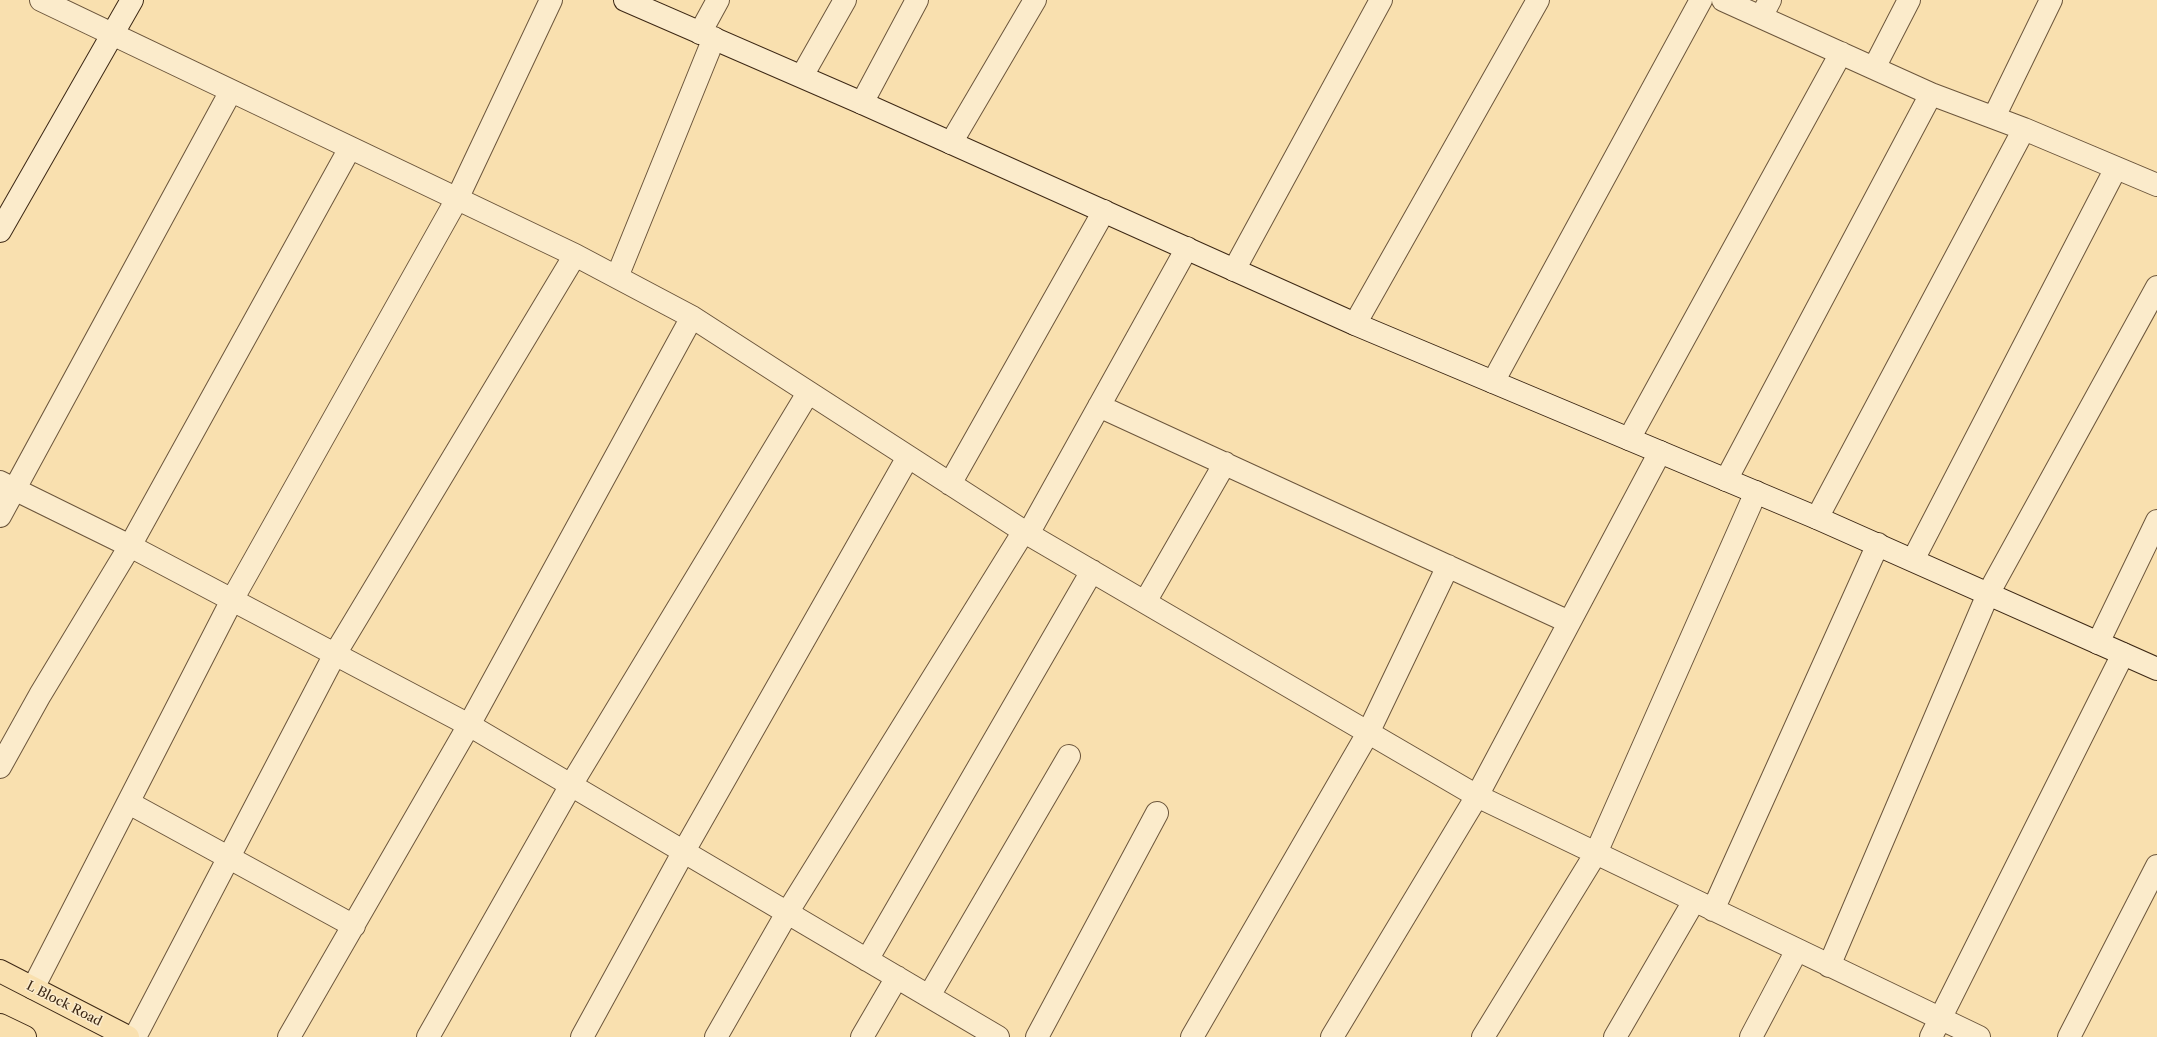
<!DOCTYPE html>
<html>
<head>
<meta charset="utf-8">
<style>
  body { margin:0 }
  canvas { display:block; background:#f9e0af }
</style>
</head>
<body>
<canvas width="2157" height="1037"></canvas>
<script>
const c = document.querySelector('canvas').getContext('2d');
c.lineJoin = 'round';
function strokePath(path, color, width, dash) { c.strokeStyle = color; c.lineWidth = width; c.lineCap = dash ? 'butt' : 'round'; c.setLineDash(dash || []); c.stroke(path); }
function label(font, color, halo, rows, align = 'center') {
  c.font = font + ' "Libre Caslon Text",serif'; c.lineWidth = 3; c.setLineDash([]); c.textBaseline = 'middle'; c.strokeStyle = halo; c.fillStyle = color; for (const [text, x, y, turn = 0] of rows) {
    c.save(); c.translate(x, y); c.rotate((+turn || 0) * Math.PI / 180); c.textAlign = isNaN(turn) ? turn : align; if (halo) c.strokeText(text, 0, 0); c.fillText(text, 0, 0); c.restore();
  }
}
const street = new Path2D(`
  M41 0 575 255 692 317 1028 534 1477 796 1979 1037
  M1723 0 1931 94 2024 129 2157 185
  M1761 17 1770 0
  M700 33 718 0
  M1874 68 1909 0
  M802 76 845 0
  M862 103 917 0
  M1994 117 2051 0
  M951 143 1035 0
  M1234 270 1381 0
  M617 277 714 38
  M1355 324 1538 0
  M1493 382 1701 0
  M1099 406 1569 622
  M1629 439 1841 53
  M1726 480 1931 94
  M0 482 130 546 469 725 998 1037
  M950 484 1104 211
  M0 516 231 91
  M1817 518 2024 129
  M1028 534 1187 248
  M1913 560 2116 168
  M1145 602 1225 463
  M2098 643 2157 521
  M0 767 40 695 130 546 350 148
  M129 803 354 926
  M1713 910 1878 544
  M867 960 1092 571
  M1829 966 1988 594 2157 287
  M33 988 232 600 457 199 551 0
  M929 996 1069 756
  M135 1037 335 654 575 255
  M289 1037 469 725 692 317
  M428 1037 571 785 808 393
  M582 1037 684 851 908 457
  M716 1037 787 913 1024 531
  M862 1037 897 977
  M1037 1037 1157 813
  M1192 1037 1368 733 1448 566
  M1332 1037 1477 796 1660 452
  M1483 1037 1596 853 1756 492
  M1615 1037 1694 901
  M1751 1037 1797 950
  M1931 1037 2123 654
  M2069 1037 2157 866`);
const secondary = new Path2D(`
  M625 0 862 103 1355 324 1817 518 2157 669
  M0 231 132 0`);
const primary = new Path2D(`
  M0 971 128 1037
  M0 1025 25 1037`);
strokePath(street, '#6c563c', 24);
strokePath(secondary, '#3d2815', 24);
strokePath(primary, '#3d2815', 24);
strokePath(street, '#fbebcb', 22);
strokePath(secondary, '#fbebcb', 22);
strokePath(primary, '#f9e0af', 22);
label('13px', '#3d2815', '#fbebcb', [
  ["L Block Road",64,1004,27]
]);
</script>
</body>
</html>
